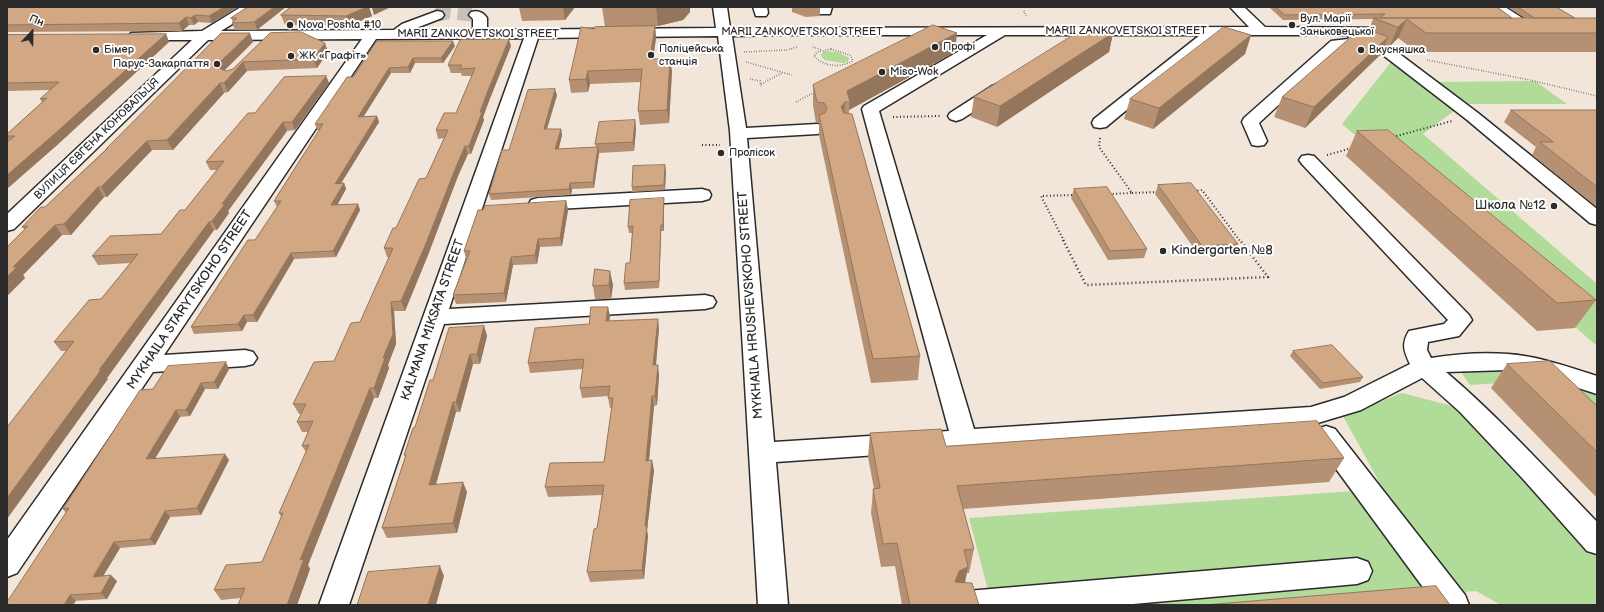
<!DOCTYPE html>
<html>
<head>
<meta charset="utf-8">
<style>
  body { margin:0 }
  #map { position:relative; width:1604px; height:612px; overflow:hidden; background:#f2e5da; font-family:"Balsamiq Sans",sans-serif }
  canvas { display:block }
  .frame { position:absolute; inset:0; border:8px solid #2b2b2b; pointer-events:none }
  .north { position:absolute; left:12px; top:12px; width:40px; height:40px; -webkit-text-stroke:3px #fff; paint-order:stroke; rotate:22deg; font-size:11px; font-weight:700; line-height:16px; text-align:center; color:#2b2b2b }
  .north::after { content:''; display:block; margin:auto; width:14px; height:18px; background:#2b2b2b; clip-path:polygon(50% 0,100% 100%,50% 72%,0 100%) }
</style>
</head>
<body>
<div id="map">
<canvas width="1604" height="612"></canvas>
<div class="frame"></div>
<div class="north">Пн</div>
</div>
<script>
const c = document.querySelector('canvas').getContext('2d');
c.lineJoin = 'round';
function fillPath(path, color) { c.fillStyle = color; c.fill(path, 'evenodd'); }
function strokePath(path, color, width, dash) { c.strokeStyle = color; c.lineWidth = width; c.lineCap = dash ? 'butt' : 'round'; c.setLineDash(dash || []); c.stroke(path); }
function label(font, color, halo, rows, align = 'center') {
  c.font = font + ' "Balsamiq Sans",sans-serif'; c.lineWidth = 4; c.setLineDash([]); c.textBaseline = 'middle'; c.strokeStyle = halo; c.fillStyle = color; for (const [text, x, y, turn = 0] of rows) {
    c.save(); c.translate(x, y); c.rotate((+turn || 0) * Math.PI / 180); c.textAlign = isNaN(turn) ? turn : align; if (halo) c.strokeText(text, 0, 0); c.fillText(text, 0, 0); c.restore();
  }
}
fillPath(new Path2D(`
  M824 51 838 52 849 58 848 62 843 63 824 60 821 55Z
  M1391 62 1454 111 1423 134 1597 284V346L1342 124Z
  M1535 81 1567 104H1467L1439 82Z
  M1515 370 1597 390V442L1534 381 1470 385 1461 372Z
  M1402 393 1460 408 1597 557V605H1501L1476 591 1288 605H992L969 518 1383 489 1343 416Z`), '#b0db98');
strokePath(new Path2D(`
  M437 15 448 12 476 15`), '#cac0b7', 14, [14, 7]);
const minor = new Path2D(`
  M241 7H257L255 10 221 31 394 30 402 24 437 11 442 12 444 15 442 18 411 30H473V19L469 15 471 12C478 10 483 12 487 18V30L716 28 713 7H727L730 28 1249 27 1230 7H1244L1265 27 1393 28 1395 31 1393 34 1388 35H1357L1393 49 1478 113 1597 209V225L1590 223 1466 119 1383 55 1360 46 1340 48 1259 123 1267 141 1264 145 1258 146 1252 145 1242 122 1244 118 1331 41 1348 39 1350 36 1353 35H1217L1106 127 1100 128 1094 127 1092 123 1094 119 1200 35H1005L879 111 974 429 1311 407 1344 397 1410 364C1404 351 1401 344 1409 331L1444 324 1448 320 1302 164 1299 160 1302 156 1308 155 1314 156 1469 315 1472 320 1459 336 1428 342 1427 350 1431 358C1456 354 1482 352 1508 354 1538 356 1568 367 1597 376V394L1541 376 1508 370 1446 372C1500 418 1548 471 1597 522V554L1587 551 1523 479 1460 412 1422 378 1361 410 1311 425 776 462 788 605H758L730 131 718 36 538 38 449 309 705 295 713 297 716 302 713 307 705 309 444 324 349 605H319L524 38 376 39 164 355 245 350 253 352 257 358 253 364 245 366 153 372 17 573 7 577V540L362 39 208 40 14 229 7 231V214L192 40H136L131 39 129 36 131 33 202 31ZM785 35H987L864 106 862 109 949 431 774 442 747 138 817 134 823 133 825 129 823 125 817 124 746 128 732 36Z
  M753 7H767L768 13 766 16H756Z
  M818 7H832L830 14H820Z
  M1489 7H1505L1538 28 1540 31 1538 34 1533 35 1528 34Z
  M998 84 1004 86 1006 89 1004 92 962 119 956 121 950 119 948 116 950 113 992 86Z
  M702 189 709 191 711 195 709 199 702 201 538 210 531 208 529 204 531 200 538 198Z
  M1326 426 1335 429 1465 595 1469 605H1436L1317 443 1313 436 1317 429Z
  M1357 558 1368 562 1372 571 1368 580 1357 584 1122 605H952L956 595 967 591Z`);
strokePath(minor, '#2b2b2b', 3);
strokePath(new Path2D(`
  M1024 11 1026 16
  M813 47 822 50
  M685 49 703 54 709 53
  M831 49 850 55 853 61C840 68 824 67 814 56L817 52Z
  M744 52 787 50 797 47
  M1427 60 1530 80 1597 96
  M746 62 792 75
  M750 79 760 81 761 86
  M761 84 782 73
  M796 102 815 92`), '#2b2b2b', 1.5, [0.5, 2]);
strokePath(new Path2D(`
  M893 117 940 116
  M1393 137 1452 121
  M1100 138 1099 147 1132 193 1110 194
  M702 145H720
  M1327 155 1352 148
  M1194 191 1202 190 1240 241
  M1132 193 1157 192
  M1064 241 1041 196 1075 195`), '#2b2b2b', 2, [1, 2.5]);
strokePath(new Path2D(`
  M1063 240 1086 285 1268 277 1240 240`), '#2b2b2b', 2.5, [1, 3]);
fillPath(minor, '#fff');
fillPath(new Path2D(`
  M7 7H239L212 23 198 22 194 25H189L182 31 7 32Z
  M248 7 257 30H235L232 23 233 22 231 18Z
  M291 7H369L372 16 349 26 285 25 281 15Z
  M519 7H575L565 20 522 21Z
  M602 7H690V12L683 20 658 26H655L656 38 653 59 672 71 669 123 640 125 638 111 641 82 590 84 588 92 571 93 569 80 594 29 605 27Z
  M792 7H820V16L806 17 792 12Z
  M1269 7H1497L1512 18H1525L1507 7H1556L1575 18H1597V52H1417L1398 38 1390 46 1385 44 1380 55 1305 128 1274 117 1282 97 1369 30 1373 19 1283 20Z
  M270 33 328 52 317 68 247 71 228 92 224 93 173 150H152L107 197H104L71 235H62L23 275 25 278 7 296 25 230 22 227 45 207 106 149 253 42 224 70 226 71 233 69Z
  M1113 33 1109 52 997 127 971 117 974 97Z
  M166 34 169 42 55 147 8 141 7 139V134L42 102 40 99 50 90 7 91V35Z
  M1251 35 1245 54 1153 129 1124 119 1130 99Z
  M377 41 455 46 443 63H415L410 73H391L364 116H377L379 122 341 183H344L346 189 337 205 358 204 360 210 336 257 294 259 257 322H247L242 331 194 334 191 327 255 240 277 207 274 201 320 130H317L315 124 353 77Z
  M511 46 489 101 483 117 484 120 471 154H468L458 176 428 255 405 311H394L396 344 388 365 389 368 378 398H374L308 565 310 569 297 605H238L241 598 221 600 214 590 262 562 281 517 279 513 306 452 302 446 308 432H302L297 422 301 414H299L293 404 334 361 360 322 389 257H387L384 248 426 178 444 138 438 139 436 130 456 113 472 76H462L461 73H451L448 65Z
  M955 52 849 110V113L920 356 918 380 871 383 819 135V123H816L813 105V85Z
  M326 76 329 83 295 130 287 131 228 211 229 213 217 230H214L107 378 108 379 66 351H61L54 342 101 299 130 263 98 265 92 256 161 234 185 210 217 170H210L206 162 255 113Z
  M557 95 547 129H561L562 135 558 149 596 147 595 144 635 120 636 129 634 151 599 153 594 188 572 189 571 195 491 200 489 194 509 150Z
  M1511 110 1597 111V207L1532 155 1536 147 1504 122Z
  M1357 131 1596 300 1575 328 1537 331 1346 156Z
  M666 170 665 190 632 192V187Z
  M1158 185 1238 244 1235 254 1199 255 1155 194Z
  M1074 189 1147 249 1144 258 1108 260 1071 198Z
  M566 201 568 210 562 246 540 247 537 264 513 265 506 302 456 304 453 295 466 259 464 251Z
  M664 205V231H661L659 288 625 290 624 283 630 263 632 233H629L628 227Z
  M595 269 613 285 611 299H595L593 286Z
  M610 316 609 321 659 328 656 365 659 375 657 405 654 406 649 461 654 470 647 530 648 536 644 579 590 582 587 572 597 528 602 495 548 497 545 487 604 462 612 408H610L608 398V396L582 398 580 388 583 369 530 373 528 363 589 324Z
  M484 326 487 336 480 364H473L460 412H456L436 484 467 492 457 533 387 538 382 528 405 457 404 455 415 427 433 380Z
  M1293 351 1363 377 1360 382 1320 389 1290 356Z
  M1507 364 1597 406V498L1491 388Z
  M229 369 218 389H205L190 416 180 417 155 459 229 460 201 515 170 517 155 545 120 548 103 576 117 581 107 599 7 605 66 513 63 509 153 389Z
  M870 433 946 446 1344 458 1329 482 963 509 974 549 969 573H967L965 583 979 605H902L895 566 881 567 871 513 873 489H874L868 457Z`), '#b59072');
fillPath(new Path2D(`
  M224 7H239L212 23 209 16Z
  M274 7H286L257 30 254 22Z
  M367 7H369L372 16 349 26 346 16Z
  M373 7H391L374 15 372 8Z
  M563 7H575L565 20Z
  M656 7H690V12L683 20 658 26Z
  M195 15 198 22 194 25 191 18Z
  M186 17 189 25 182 31 179 23Z
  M1407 19 1398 38 1390 46 1398 27Z
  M655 26 656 38 651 72 650 59Z
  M250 33 253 42 222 73 218 64Z
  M957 33 955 52 849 110 850 102 847 91Z
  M1113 33 1109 52 997 127 1000 106Z
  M166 34 169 42 55 147 7 189V175Z
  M1251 35 1245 54 1153 129 1159 108Z
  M1388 37 1380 55 1305 128 1314 107Z
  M509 39 511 46 489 101 483 117 484 120 471 154 469 146 487 93Z
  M453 41 455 46 443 63 441 58Z
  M325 43 328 52 317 68 313 59Z
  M413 58 415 63 410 73 408 67Z
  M670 59 672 71 669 123 667 110Z
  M243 62 247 71 228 92 224 83Z
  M389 68 391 73 360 122 358 117Z
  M588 71 590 84 588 92 586 79Z
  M326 76 329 83 295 130 292 122Z
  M220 83 224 93 173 150 167 140Z
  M555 89 557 95 545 135 544 129Z
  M845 102 844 123 841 107Z
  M377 116 379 122 337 190 335 184Z
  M635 120 636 129 634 151 633 142Z
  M283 122 287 131 228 211 229 213 217 230 212 221 222 204Z
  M561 129 562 135 557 156 555 149Z
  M147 141 152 150 107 197 101 187Z
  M465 146 468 154 458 176 428 255 405 311 401 301 456 167Z
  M598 147 599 153 594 188 593 182Z
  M665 165 666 170 665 190 664 185Z
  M344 183 346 189 334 211 331 205Z
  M570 183 572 189 571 195 569 189Z
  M98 187 104 197 71 235 64 224Z
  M664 198V231L663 225Z
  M566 201 568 210 562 246 560 238Z
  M358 204 360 210 336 257 333 251Z
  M209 222 214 230 107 378 108 379 7 519V498L99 370Z
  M55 225 62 235 23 275 25 278 7 296V277L13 267Z
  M661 225V231L659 288V281Z
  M538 239 540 247 537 264 535 255Z
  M291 253 294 259 257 322 253 315Z
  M511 257 513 265 506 302 504 293Z
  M610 271 613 285 611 299 609 285Z
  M391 302 394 311 396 344 388 365 389 368 378 398 374 388 383 358Z
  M608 307 610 316 608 330 606 321Z
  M244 315 247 322 242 331 238 324Z
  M658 319 659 328 655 375 653 365Z
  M484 326 487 336 480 364 477 354Z
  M470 354 473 364 460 412 456 402Z
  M226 362 229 369 218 389 214 382Z
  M658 365 659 375 657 405 655 396Z
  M201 383 205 389 190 416 186 410Z
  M370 388 374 398 308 565 310 569 297 605H287L300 560Z
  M652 396 654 406 648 470 646 461Z
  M453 402 456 412 433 495 429 485Z
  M176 410 180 417 151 465 146 459Z
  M225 454 229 460 201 515 197 508Z
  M652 460 654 470 647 530 648 536 644 579 642 570 645 526Z
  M463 482 467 492 457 533 453 523Z
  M165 511 170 517 155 545 150 539Z
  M114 542 120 548 99 583 93 577Z
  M440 566 444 576 436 605H428Z
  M968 567 963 591 955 582 959 571Z
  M111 575 117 581 107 599 101 593Z
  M70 595 76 601 73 605H64Z`), '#93765c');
const building = new Path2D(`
  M7 7H224L209 16 195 15 191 18 186 17 179 23 7 25Z
  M248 7H274L254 22 232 23 237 18H231Z
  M291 7H367L346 16 281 15Z
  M1276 7H1497L1512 18H1380L1385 14 1285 15Z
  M1518 7H1556L1575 18H1535Z
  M1374 18H1597V33H1426L1407 19 1398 27Z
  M933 25 957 33 847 91 850 102H845L841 107 844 113 852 114 920 356 873 359 819 115 825 113 827 108 824 103 817 102 813 85Z
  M655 26 650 59H670L667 110 638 111 642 69 588 71 586 79 569 80 581 27 594 29 595 27Z
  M1088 26 1113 33 1000 106 974 97Z
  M1224 27 1251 35 1159 108 1130 99Z
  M1367 29 1388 37 1314 107 1282 97 1359 30Z
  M301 32 325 43 313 59 243 62 224 83H220L167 140 147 141 101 187H98L64 224 55 225 13 267H17L7 277V247L28 226 22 227 41 207H45L108 148 106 149 221 33H250L218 64 221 69 226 71 233 69 270 33Z
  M166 34 50 138 7 175V142L15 136H7V134L47 98 40 99 59 82 7 83V35Z
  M509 39 487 93 480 112H482L469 146H465L456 167 425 246 401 301 391 302 393 334 383 358H385L374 388H370L300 560 304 559 287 605H238L245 588 214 590 226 565 262 562 283 513H279L309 445 302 446 313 421 297 422 306 404H293L314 362 334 361 351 323 360 322 393 248H384L393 228H396L419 179 426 178 448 130H436L444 113H456L475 68 460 69 462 65H448L460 40Z
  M377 41H453L441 58H413L408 67 389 68 358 117 377 116 335 184 344 183 331 205 358 204 333 251 291 253 253 315H244L238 324 191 327 248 240H255L281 201H274L323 124H315L347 77H353Z
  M326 76 292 122H283L222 204H225L212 221 209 222 99 370H101L7 498V427L74 341 54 342 89 300 101 299 138 254 92 256 110 236 161 234 180 210H185L224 161 206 162 248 113H255L284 77Z
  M555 89 544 129H561L555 149 598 147 593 182 570 183 569 189 489 194 502 150H509L528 90Z
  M1511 110H1595L1597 111V187L1540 142H1553Z
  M635 120 633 142 595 144 599 122Z
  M1388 130 1596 300 1557 303 1357 131Z
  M665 165 664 185 632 187 633 166Z
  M1191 183 1238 244 1202 246 1158 185Z
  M1107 187 1147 249 1110 251 1074 189Z
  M664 198 663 225H661L659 281 624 283 626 263H630L633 226 628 227 630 200Z
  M566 201 560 238 538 239 535 255 511 257 504 293 453 295 470 251H464L478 210H483L485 206Z
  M595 269 610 271 609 285 593 286Z
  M591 307H608L606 321 658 319 653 365H658L655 396H652L646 461 652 460 645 526H647L642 570 587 572 594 529 597 528 604 485 545 487 550 463 604 462 613 398H608L610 386 580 388 584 359 528 363 535 328 589 324Z
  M484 326 477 354H470L456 402H453L429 485 463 482 453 523 382 528 406 455H404L413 428 415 427 430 380H433L449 328Z
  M1332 345 1363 377 1323 383 1293 351Z
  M1550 361 1597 406V452L1507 364Z
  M226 362 214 382 201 383 186 410H176L146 459 225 454 197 508 165 511 150 539 114 542 93 577 111 575 101 593 70 595 64 605H7V602L69 508 63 509 140 390 153 389 168 366Z
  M1317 421 1344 458 957 486 974 549 964 550 968 567 959 571 955 582 972 583 979 605H910L897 543 883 544 873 489 880 488 870 433 941 429 946 446Z
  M440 566 428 605H357L368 572Z
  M1436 586 1450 605H1205Z`);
fillPath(building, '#d2a884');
strokePath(building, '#93765c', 1);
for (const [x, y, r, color] of [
  [290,25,4,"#2b2b2b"],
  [1292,25,4,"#2b2b2b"],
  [935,47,4,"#2b2b2b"],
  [96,50,4,"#2b2b2b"],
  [1361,50,4,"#2b2b2b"],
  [651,55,4,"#2b2b2b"],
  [291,56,4,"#2b2b2b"],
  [217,64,4,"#2b2b2b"],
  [882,72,4,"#2b2b2b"],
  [721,153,4,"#2b2b2b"],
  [1554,206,4,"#2b2b2b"],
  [1163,251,4,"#2b2b2b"]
]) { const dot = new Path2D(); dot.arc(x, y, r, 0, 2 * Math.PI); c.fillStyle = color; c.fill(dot); strokePath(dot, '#fff', 1.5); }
label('11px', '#2b2b2b', '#fff', [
  ["Вул. Марії",1300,19],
  ["Заньковецької",1300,32],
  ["Nova Poshta #10",298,25],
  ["Профі",943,47],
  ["Поліцейська",659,49],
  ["станція",659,62],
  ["Бімер",104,50],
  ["Вкусняшка",1369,50],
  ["ЖК «Графіт»",299,56],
  ["Парус-Закарпаття",209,64,"right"],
  ["Miso-Wok",890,72],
  ["Пролісок",729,153]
], 'left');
label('11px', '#2b2b2b', '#fff', [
  ["MARII ZANKOVETSKOI STREET",1126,31],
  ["MARII ZANKOVETSKOI STREET",802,32],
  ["MARII ZANKOVETSKOI STREET",478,34],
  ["ВУЛИЦЯ ЄВГЕНА КОНОВАЛЬЦЯ",97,139,-44]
]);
label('13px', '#2b2b2b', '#fff', [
  ["Школа №12",1546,206],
  ["Kindergarten №8",1171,251,"left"]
], 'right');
label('13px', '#2b2b2b', '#fff', [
  ["MYKHAILA STARYTSKOHO STREET",190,300,-56],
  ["MYKHAILA HRUSHEVSKOHO STREET",751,305,-94],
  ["KALMANA MIKSATA STREET",433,320,-71]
]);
</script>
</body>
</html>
